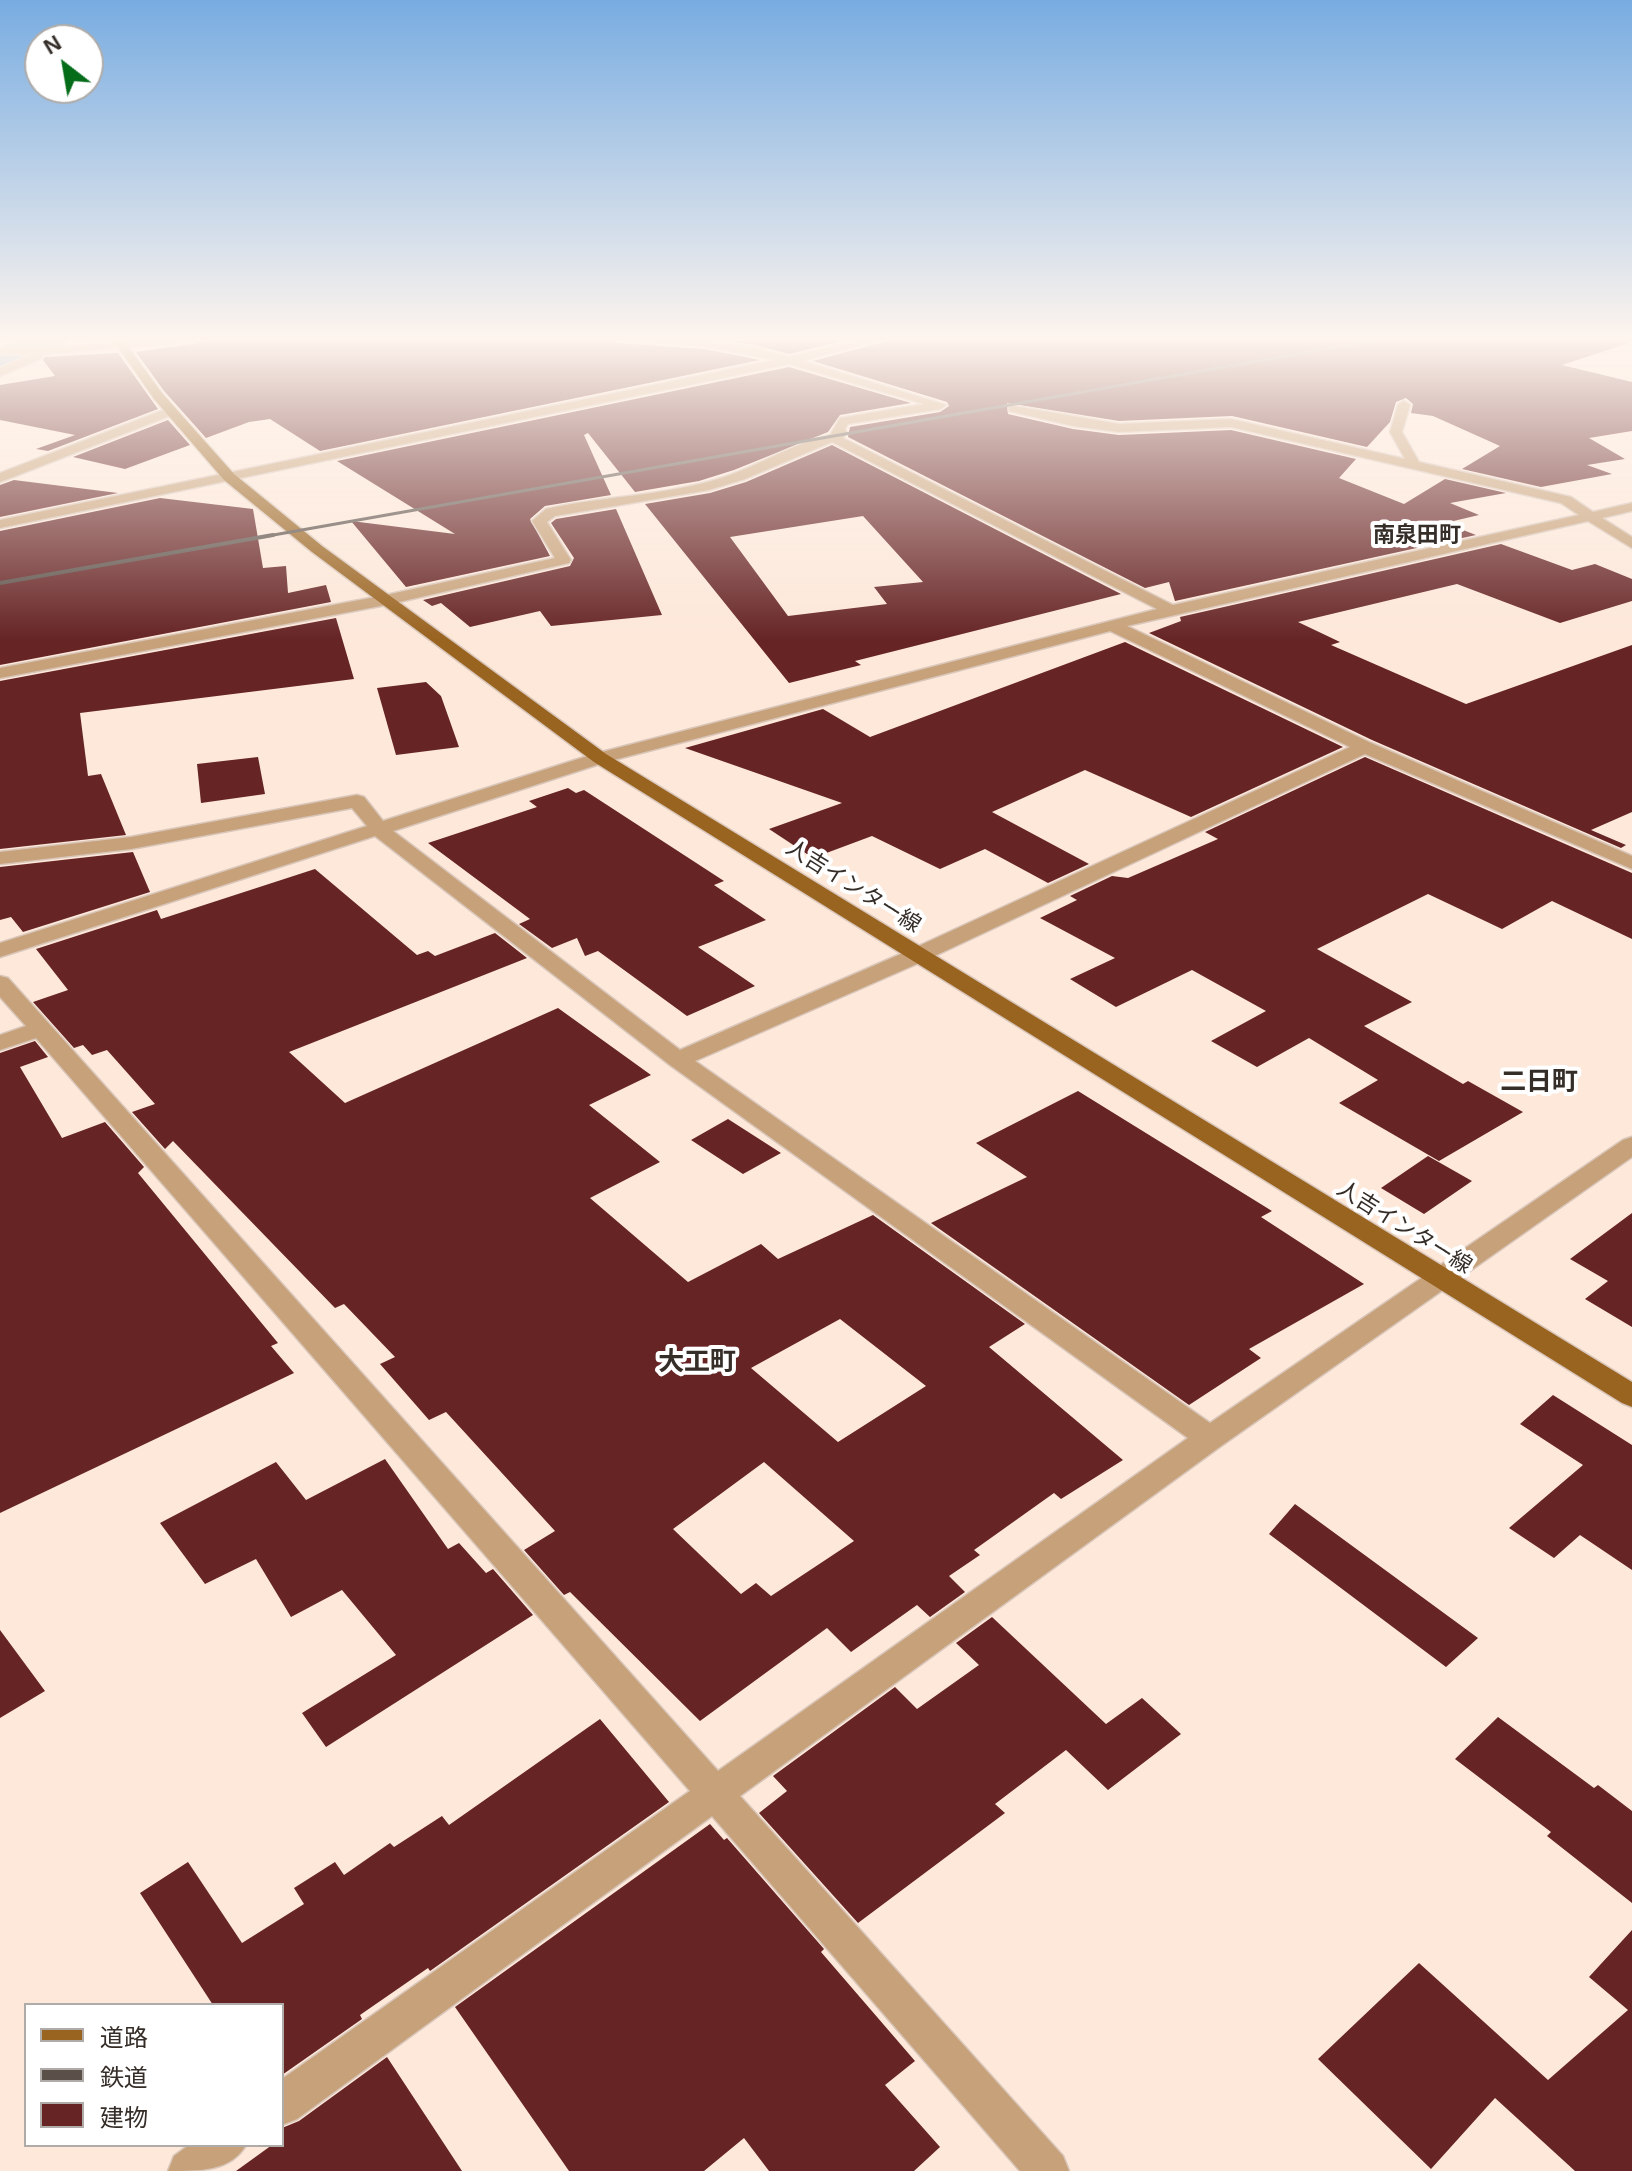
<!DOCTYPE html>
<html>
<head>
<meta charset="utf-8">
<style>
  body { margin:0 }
  #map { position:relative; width:1632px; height:2171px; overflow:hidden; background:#fde8da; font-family:Arial,"Noto Sans JP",sans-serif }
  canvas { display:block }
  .legend { position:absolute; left:24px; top:2003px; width:260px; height:144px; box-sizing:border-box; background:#fff; border:2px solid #aeaba9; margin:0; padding:10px 14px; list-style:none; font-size:24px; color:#352d28 }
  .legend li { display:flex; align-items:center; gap:16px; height:40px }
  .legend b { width:40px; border:2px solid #aeaba9 }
  .north { position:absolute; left:24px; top:24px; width:80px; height:80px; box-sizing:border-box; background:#fff; border:2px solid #aeaba9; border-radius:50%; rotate:329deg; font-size:22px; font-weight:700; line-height:32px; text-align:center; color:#352d28 }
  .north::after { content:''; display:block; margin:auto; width:28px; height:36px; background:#056c1a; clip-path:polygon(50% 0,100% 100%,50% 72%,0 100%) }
</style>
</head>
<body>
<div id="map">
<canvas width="1632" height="2171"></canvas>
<ul class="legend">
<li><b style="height:10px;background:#996320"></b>道路</li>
<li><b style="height:10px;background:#5a5049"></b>鉄道</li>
<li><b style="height:22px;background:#662425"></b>建物</li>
</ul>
<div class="north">N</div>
</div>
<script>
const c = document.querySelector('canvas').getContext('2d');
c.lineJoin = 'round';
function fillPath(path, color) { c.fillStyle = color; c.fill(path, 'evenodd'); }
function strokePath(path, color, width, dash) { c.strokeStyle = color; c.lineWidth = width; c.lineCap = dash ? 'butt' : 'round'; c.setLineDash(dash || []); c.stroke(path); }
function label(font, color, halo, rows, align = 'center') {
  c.font = font + ' Arial,"Noto Sans JP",sans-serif'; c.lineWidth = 8; c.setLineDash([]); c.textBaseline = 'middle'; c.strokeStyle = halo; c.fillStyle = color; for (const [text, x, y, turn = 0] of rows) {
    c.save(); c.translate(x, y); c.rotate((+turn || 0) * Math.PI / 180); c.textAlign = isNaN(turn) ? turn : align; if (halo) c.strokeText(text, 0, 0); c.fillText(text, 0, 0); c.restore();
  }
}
fillPath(new Path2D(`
  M22 337H70L64 345 0 373V347Z`), '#709fd6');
fillPath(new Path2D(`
  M247 336H609L617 343 704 349 760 360 320 451 270 419 249 422 206 438 164 391 136 352Z
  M689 336H863L789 354 755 345Z
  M893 336H1628L1629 343 1562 365 1632 382V431L1589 438 1625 459 1587 465 1612 474 1541 487 1462 469 1500 446 1433 416 1411 413 1413 404 1406 398 1396 402 1390 422 1367 447 1232 416 1119 421 1007 403 1008 414 1073 429 1119 435 1231 430 1356 459 1339 478 1404 504 1445 479 1506 493 1450 503 1479 515 1445 523 1476 535 1175 601 1169 582 1145 588 848 437 850 427 940 412 949 406 947 402 813 361 891 340Z
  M118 353 158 409 48 451 36 449 75 435 0 420V385L55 376 43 360 45 357Z
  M789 367 911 403 840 415 828 432 734 470 699 481 635 492 588 433 584 435 611 495 545 506 530 519 550 556 406 587 351 521 455 534 337 461Z
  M168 420 190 445 125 469 73 457Z
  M832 445 1121 594 855 661 861 665 789 683 645 504 710 493 746 482ZM863 516 923 582 874 587 887 604 788 616 730 537Z
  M14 480 118 493 0 517V485Z
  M160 498 253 509 263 568 286 566 288 593 326 585 331 602 0 665V531Z
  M616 509 662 615 551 626 540 611 470 627 441 603 432 606 423 600 570 566 574 558 551 523 556 519Z
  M1501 544 1572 570 1595 564 1632 579V601L1560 623 1457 584 1298 622 1340 642 1331 645 1466 704 1632 645V812L1591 830 1626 845 1621 848 1372 740 1149 633 1181 621 1180 617Z
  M336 618 354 679 80 713 88 776 101 774 126 835 0 849V681Z
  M1125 642 1343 747 1191 817 1085 770 992 812 1089 864 1048 883 985 849 940 869 872 836 813 858 769 829 842 803 685 748 823 709 870 737Z
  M426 682 441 696 459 747 396 755 377 688Z
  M258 757 265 794 201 803 197 764Z
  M1365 757 1632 873V939L1552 901 1502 929 1428 894 1317 949 1412 1002 1364 1026 1463 1084 1468 1081 1523 1112 1439 1161 1339 1103 1378 1080 1309 1038 1257 1067 1211 1041 1266 1011 1192 970 1116 1007 1070 979 1115 958 1040 918 1077 900 1070 896 1112 876 1128 878 1218 839 1205 832Z
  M568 788 576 793 584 790 724 881 714 885 766 920 698 947 755 986 687 1016 598 951 585 956 577 938 552 948 519 924 530 919 428 843 537 807 529 801Z
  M133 852 150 892 23 932 11 917 0 920V867Z
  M315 869 417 955 428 951 435 956 495 933 527 958 289 1052 345 1103 558 1008 651 1075 589 1105 660 1162 590 1198 688 1282 761 1244 778 1259 873 1215 1025 1324 989 1347 1123 1460 1061 1499 1054 1493 974 1550 980 1555 949 1576 965 1592 930 1617 917 1605 851 1652 827 1628 700 1721 570 1592 564 1595 524 1550 555 1531 446 1412 429 1420 380 1364 395 1357 344 1304 335 1308 173 1141 165 1149 132 1112 155 1104 107 1050 92 1055 83 1045 74 1048 33 1002 68 990 36 949 157 910 161 919ZM840 1319 926 1386 838 1442 751 1368ZM764 1462 854 1541 771 1596 756 1583 741 1594 673 1529Z
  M35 1041 48 1057 20 1067 62 1138 105 1122 144 1167 138 1173 278 1343 271 1346 294 1373 0 1513V1053Z
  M1078 1091 1272 1211 1261 1217 1364 1284 1249 1349 1261 1358 1189 1405 931 1223 1027 1177 976 1143Z
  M728 1119 781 1153 743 1174 691 1140Z
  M1428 1156 1472 1181 1424 1214 1381 1188Z
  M1632 1213V1327L1585 1299 1608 1281 1570 1259Z
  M1553 1395 1632 1445V1570L1580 1535 1554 1558 1509 1528 1583 1465 1520 1424Z
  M385 1459 448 1549 459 1543 486 1573 493 1569 533 1615 326 1747 302 1713 396 1655 342 1590 291 1617 256 1559 205 1584 160 1523 276 1462 306 1500Z
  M1295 1504 1478 1638 1446 1667 1269 1534Z
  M992 1617 1106 1724 1142 1698 1181 1734 1108 1790 1066 1750 995 1804 1005 1813 858 1923 759 1813 787 1791 773 1776 895 1687 917 1709 979 1665 956 1643Z
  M0 1630 45 1691 0 1718Z
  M1498 1717 1594 1788 1598 1785 1632 1811V1903L1547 1836 1551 1832 1455 1759Z
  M600 1719 669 1802 430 1971 428 1968 360 2015 362 2019 282 2075V2005H213L140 1893 188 1862 242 1943 304 1904 294 1888 335 1862 344 1875 390 1843 394 1847 442 1816 449 1825Z
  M710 1824 724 1840 727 1838 824 1949 821 1952 915 2061 885 2085 940 2147 914 2171H769L744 2138 704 2171H569L455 2007Z
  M1632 1930V2171H1575L1495 2098 1431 2169 1318 2059 1419 1963 1548 2080 1628 2010 1589 1977Z
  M387 2057 462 2171H236L272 2145H282V2128L299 2121Z`), '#662425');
const minor = new Path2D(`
  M178 337H217L211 340 43 354 42 358 0 376V368L32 354H0V348H49Z
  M612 337 704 340 755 348 789 357 874 337H890L802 361 946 405 940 409 848 424 845 429 847 433 843 438 1173 605 1579 515 1561 503 1231 427 1119 432 1073 426 1013 412 1009 411V405L1119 424 1231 419 1405 459 1390 432 1398 405 1404 401 1410 405 1402 432 1419 462 1571 497 1593 512 1632 503V511L1602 518 1632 537V548L1588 521 1127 626 1371 743 1632 856V869L1365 754 926 960 695 1061 1210 1423 1623 1140 1632 1137V1157L1221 1446 740 1796 1063 2156 1069 2171H1020L712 1816 297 2119 282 2125V2079L690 1791 36 1038 0 1050V1035L26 1026 0 997V976L8 978 718 1771 1188 1438 670 1065 375 836 0 957V943L367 826 352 808 131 849 0 864V852L131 837 357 795 364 797 383 821 594 754 1157 609 832 442 745 479 709 490 555 516 547 522 571 560 569 563 386 605 0 678V668L386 595 555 558 532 521 546 509C604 496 664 496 721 478 759 466 791 444 830 435L840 418 924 404 789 364 0 528V520L775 360 704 346 617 340ZM1110 631 1350 747 910 950 680 1050 393 831 606 762Z
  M171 407 175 408V414L0 482V473Z
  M189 2145H246C231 2171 201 2171 168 2171L174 2156Z`);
const major = new Path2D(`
  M111 337H121L162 393 234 474 322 546 606 754 1632 1382V1407L1622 1403 594 762 312 552 224 480 154 399Z`);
strokePath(minor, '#d9c6ba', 3);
strokePath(major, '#d9c6ba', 3);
fillPath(minor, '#c7a179');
fillPath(major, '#996320');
strokePath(new Path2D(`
  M262 537 1394 337`), '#5a5049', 3);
strokePath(new Path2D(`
  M0 583 273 535`), '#5a5049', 4);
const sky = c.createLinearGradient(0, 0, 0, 640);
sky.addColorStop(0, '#78ace1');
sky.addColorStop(0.53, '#fef5ee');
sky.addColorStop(1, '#fef5ee00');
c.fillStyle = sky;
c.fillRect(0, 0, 1632, 640);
label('bold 22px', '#352d28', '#fff', [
  ["南泉田町",1417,536]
]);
label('22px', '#352d28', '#fff', [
  ["人吉インター線",853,887,32],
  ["人吉インター線",1404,1228,32]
]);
label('bold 26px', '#352d28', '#fff', [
  ["二日町",1539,1083],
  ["大工町",697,1363]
]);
</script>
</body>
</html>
